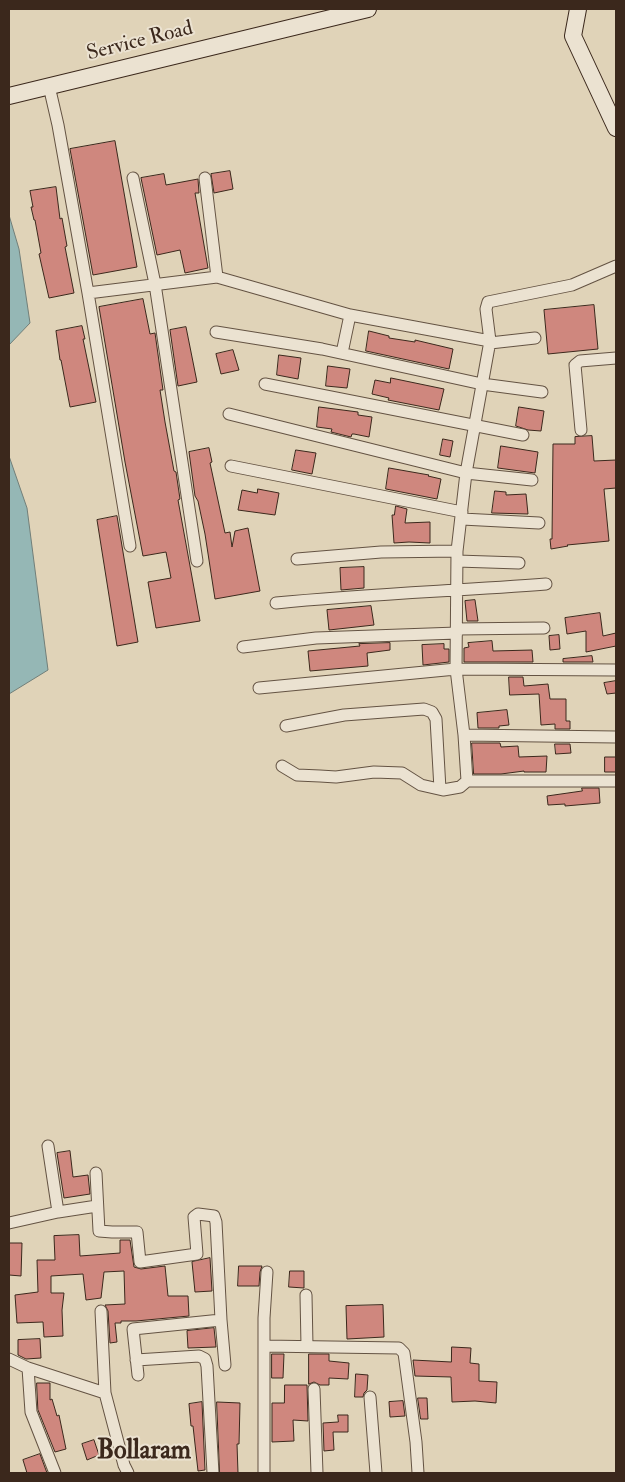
<!DOCTYPE html>
<html>
<head>
<meta charset="utf-8">
<style>
  body { margin:0 }
  #map { position:relative; width:625px; height:1482px; overflow:hidden; background:#e0d3b8; font-family:"IM FELL Double Pica",serif }
  canvas { display:block }
  .frame { position:absolute; inset:0; border:10px solid #3b281c; pointer-events:none }
</style>
</head>
<body>
<div id="map">
<canvas width="625" height="1482"></canvas>
<div class="frame"></div>
</div>
<script>
const c = document.querySelector('canvas').getContext('2d');
c.lineJoin = 'round';
function fillPath(path, color) { c.fillStyle = color; c.fill(path, 'evenodd'); }
function strokePath(path, color, width, dash) { c.strokeStyle = color; c.lineWidth = width; c.lineCap = dash ? 'butt' : 'round'; c.setLineDash(dash || []); c.stroke(path); }
function label(font, color, halo, rows, align = 'center') {
  c.font = font + ' "IM FELL Double Pica",serif'; c.lineWidth = 4; c.setLineDash([]); c.textBaseline = 'middle'; c.strokeStyle = halo; c.fillStyle = color; for (const [text, x, y, turn = 0] of rows) {
    c.save(); c.translate(x, y); c.rotate((+turn || 0) * Math.PI / 180); c.textAlign = isNaN(turn) ? turn : align; if (halo) c.strokeText(text, 0, 0); c.fillText(text, 0, 0); c.restore();
  }
}
const water = new Path2D(`
  M9 215 19 249 30 323 9 345Z
  M9 456 27 508 48 670 9 694Z`);
fillPath(water, '#95b7b5');
strokePath(water, '#717e78', 1);
const building = new Path2D(`
  M115 141 137 267 93 275 70 149Z
  M230 171 233 189 214 193 211 174Z
  M164 174 166 185 198 179 199 193H195L208 268 185 273 180 250 157 255 141 178Z
  M56 187 60 219 62 218 67 246 65 247 74 293 49 298 39 254 41 253 35 220H34L31 207H33L30 191Z
  M143 299 150 334 155 333 163 390H160L165 422 174 471 176 472 180 499 178 500 200 621 156 628 148 582 171 578 166 552 143 556 125 462 99 307Z
  M594 305 598 349 548 354 544 310Z
  M82 326 85 339H83L96 402 70 407 61 360H60L56 331Z
  M186 327 197 382 178 386 170 330Z
  M369 331 389 336V338L415 342V340L453 349 449 369 366 351Z
  M233 350 239 370 221 374 216 354Z
  M279 355 301 358 298 379 277 375Z
  M328 366 350 369 347 388 326 386Z
  M391 378 444 389 439 410 388 400 389 398 372 394 375 380 390 383Z
  M319 407 358 412V415L372 417 369 437 354 434H352L351 437 331 432 332 429 317 427Z
  M519 407 544 411 541 431 528 430 516 426Z
  M592 436 594 461 616 460V488L604 489 609 541 567 545 568 546 551 549 550 539H552L553 444H575V437Z
  M443 439 453 441 450 457 440 455Z
  M501 446 538 452 535 473 498 468Z
  M209 448 212 462 210 463 225 533 230 532 232 547 235 531 248 528 260 591 215 599 205 534 198 501 195 496 189 452Z
  M296 450 316 453 312 474 292 470Z
  M389 468 429 475 428 476 441 479 437 499 386 489Z
  M258 489 279 493 275 515 238 510 242 490 257 493Z
  M495 491 506 492V495L526 494 528 514 492 513Z
  M396 506 407 509 405 523 430 522V543L409 542 394 543 392 515H394Z
  M117 516 138 642 117 646 97 520Z
  M364 567V588L341 590 340 568Z
  M475 600 478 621H467L465 601Z
  M371 606 374 625 329 630 327 610Z
  M600 613 603 636 616 633V646L586 652V631L567 634 565 618Z
  M559 635 560 649 550 650 549 636Z
  M492 641 493 651 532 650 533 662H464V648L469 647 468 643Z
  M390 643V650L367 653 368 666 310 671 308 651 360 646 359 644Z
  M444 644V649H449V662L423 665 422 645Z
  M592 656 593 662H563V659Z
  M509 677H523L524 686 548 684 550 699H566V721H570V729H555V724L541 725 539 694 510 695Z
  M616 681V693L607 694 604 683Z
  M507 710 509 725 499 726V728H478L477 713Z
  M472 743H500L501 747 518 746 519 757 547 756 546 772H524V771L501 774H474Z
  M555 744H570L571 753 556 754Z
  M605 757H616V772H605Z
  M582 788H599L600 803 565 806V804L548 805 547 796 582 791Z
  M70 1151 73 1177 88 1175 90 1194 64 1198 57 1153Z
  M79 1235 80 1256 120 1253V1240H130L134 1267 141 1269 165 1266 168 1296H188L189 1316 136 1321H121V1323H115L117 1342 110 1343 108 1311 105 1305 125 1304 124 1271 104 1272 101 1298 86 1300 83 1274 51 1276V1293H64L62 1310 63 1336 44 1337 43 1322 17 1323 15 1295 38 1292 37 1260H55L54 1236Z
  M9 1243H22L21 1276 9 1275Z
  M210 1258 212 1291 195 1292 192 1262Z
  M239 1266H262L260 1272 259 1286H238Z
  M290 1271H304V1288L289 1287Z
  M383 1305 384 1337 347 1339 346 1306Z
  M214 1328 216 1347 188 1348 187 1331Z
  M40 1339 41 1358 26 1359 18 1355V1340Z
  M452 1347 471 1348 470 1363 479 1364V1381L497 1382 496 1403 475 1401 452 1402 451 1377 415 1376 413 1360 451 1362Z
  M272 1354H284L283 1378H272Z
  M309 1354H329V1361L349 1363 348 1379 329 1378V1385H320L314 1382 309 1384Z
  M356 1374 368 1375 367 1390 364 1393 363 1397H355Z
  M37 1383H50V1400L52 1399 57 1416 59 1415 66 1449 55 1452 38 1410Z
  M285 1385H307L308 1421 293 1420 294 1441 272 1442V1403H284Z
  M418 1398H427L428 1419H421Z
  M403 1401 405 1416 390 1417 389 1402Z
  M202 1402 205 1470 198 1471 193 1426H191L189 1404Z
  M217 1402 240 1403 239 1444H237L238 1473H220Z
  M338 1415H348V1432H333L334 1450 324 1451 323 1423 338 1422Z
  M94 1440 99 1455 87 1460 82 1444Z
  M40 1454 47 1473H27L23 1460Z`);
fillPath(building, '#cf877e');
strokePath(building, '#3b281c', 1);
const street = new Path2D(`
  M49 86 58 125 88 293 130 546
  M133 178 155 284 197 561
  M217 277 350 315
  M88 293 217 277 205 178
  M216 332 322 349 482 384 542 392
  M490 343 535 338
  M342 353 350 315 490 341
  M265 384 523 435
  M229 414 466 473 532 480
  M581 430 575 365 580 361 616 358
  M231 466 462 512
  M462 519 539 523
  M297 559 381 552 457 551
  M457 561 519 563
  M276 603C366 594 456 591 546 584
  M457 629 544 628
  M243 647 316 638 457 633
  M259 688 456 669 616 670
  M286 726 344 715 424 709 432 712 436 719 440 789
  M464 735 616 737
  M282 766 297 775 320 776 336 777 374 772 402 773 421 785 443 790 460 787 467 781H616
  M467 781 464 735 456 669 457 551 466 473 490 341 486 309 488 302 572 285 616 266
  M96 1173 99 1231 112 1232H137L140 1262 197 1254 194 1217 198 1214 214 1216 216 1222 221 1320
  M58 1212 97 1206
  M9 1223 58 1212 48 1146
  M306 1295 307 1346
  M101 1311 105 1393 124 1465 128 1473
  M264 1346 399 1348 404 1353 416 1442 418 1473
  M9 1359 28 1368 105 1393
  M136 1360 199 1356 205 1359 207 1366 213 1473
  M28 1368 31 1412 55 1473
  M138 1375 133 1329 221 1320 225 1365
  M314 1389 317 1473
  M370 1397 376 1473
  M264 1473V1318L267 1272`);
const secondary = new Path2D(`
  M578 9 573 36 616 128
  M9 96 368 9`);
strokePath(street, '#645343', 13);
strokePath(secondary, '#3b281c', 18);
strokePath(street, '#ebe2d1', 11);
strokePath(secondary, '#ebe2d1', 16);
label('21px', '#3b281c', '#ebe2d1', [
  ["Service Road",140,42,-14]
]);
label('bold 26px', '#3b281c', '#ebe2d1', [
  ["Bollaram",144,1452]
]);
</script>
</body>
</html>
